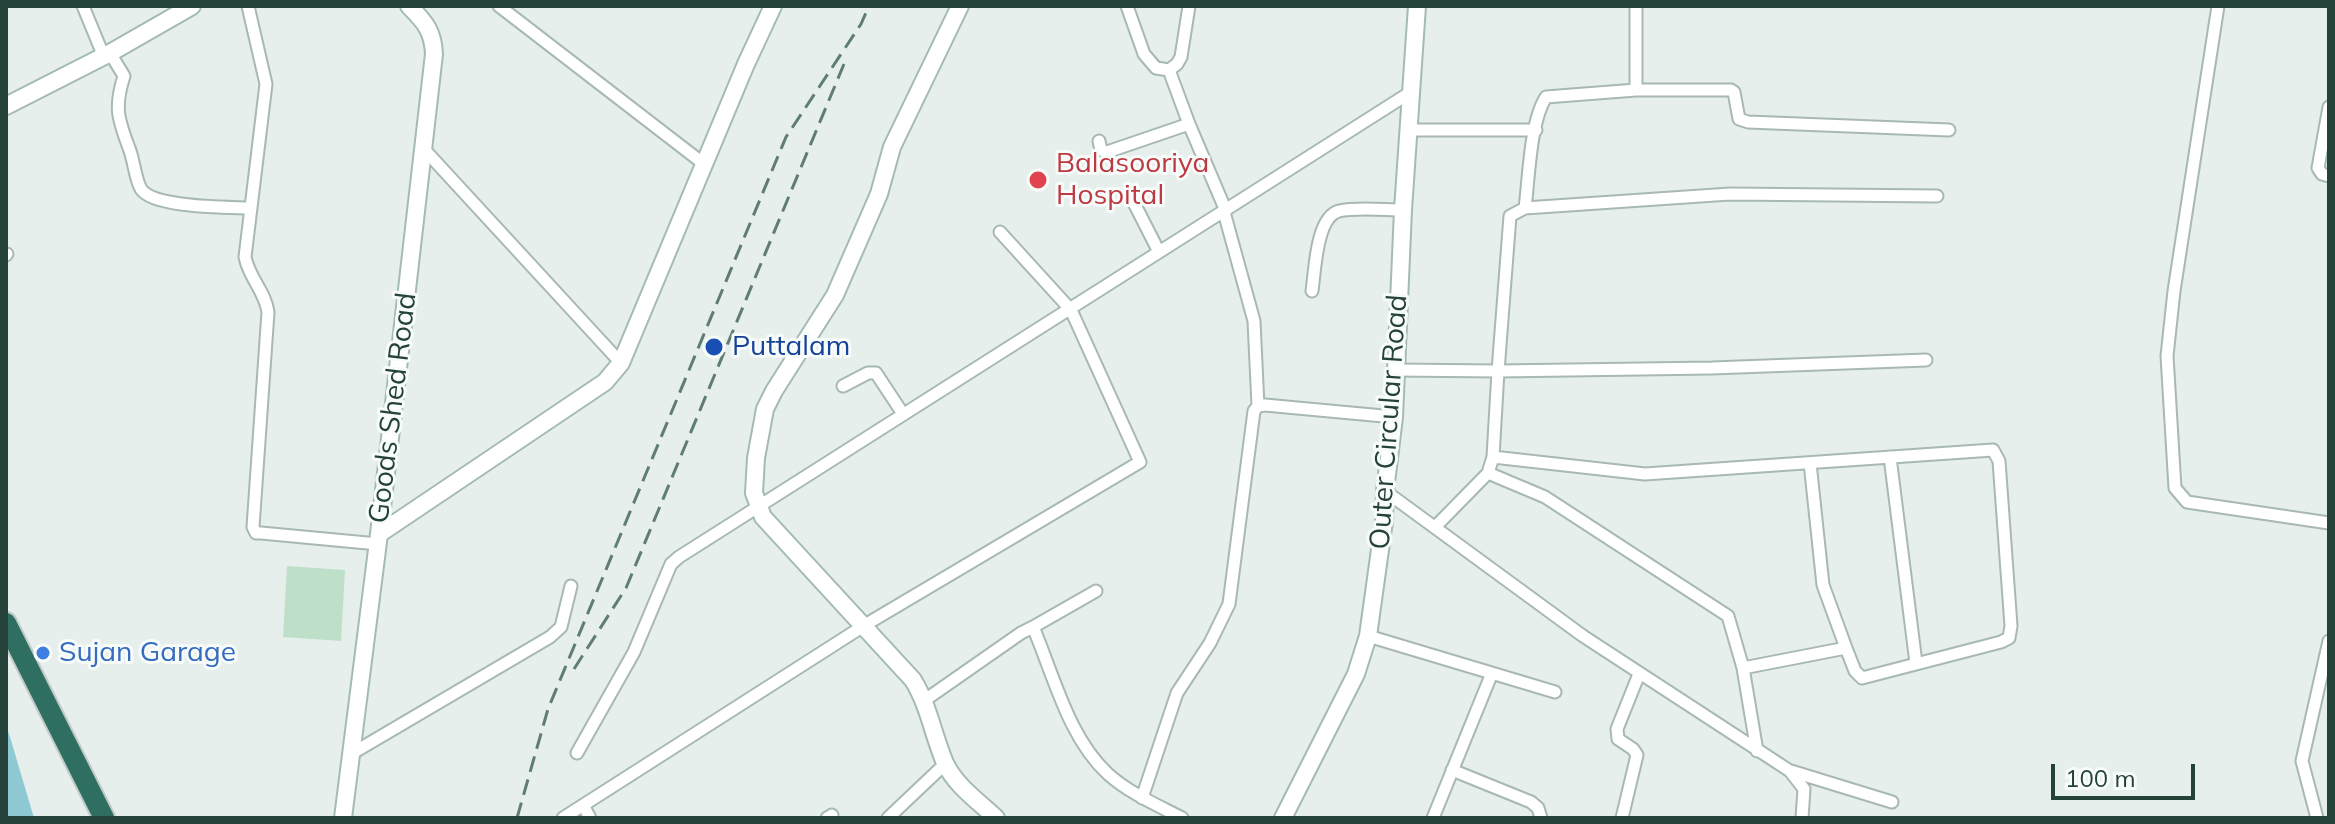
<!DOCTYPE html>
<html>
<head>
<meta charset="utf-8">
<style>
  body { margin:0 }
  #map { position:relative; width:2335px; height:824px; overflow:hidden; background:#e6efeb; font-family:Mulish,sans-serif }
  canvas { display:block }
  .frame { position:absolute; inset:0; border:8px solid #24423a; pointer-events:none }
  .scale { position:absolute; left:2051px; top:764px; width:144px; height:36px; box-sizing:border-box; border:4px solid #24423a; border-top:0; padding-left:10px; font-size:24px; line-height:28px; white-space:nowrap; color:#24423a; -webkit-text-stroke:6px #f7fbf9; paint-order:stroke }
</style>
</head>
<body>
<div id="map">
<canvas width="2335" height="824"></canvas>
<div class="frame"></div>
<div class="scale">100 m</div>
</div>
<script>
const c = document.querySelector('canvas').getContext('2d');
c.lineJoin = 'round';
function fillPath(path, color) { c.fillStyle = color; c.fill(path, 'evenodd'); }
function strokePath(path, color, width, dash) { c.strokeStyle = color; c.lineWidth = width; c.lineCap = dash ? 'butt' : 'round'; c.setLineDash(dash || []); c.stroke(path); }
function label(font, color, halo, rows, align = 'center') {
  c.font = font + ' Mulish,sans-serif'; c.lineWidth = 6; c.setLineDash([]); c.textBaseline = 'middle'; c.strokeStyle = halo; c.fillStyle = color; for (const [text, x, y, turn = 0] of rows) {
    c.save(); c.translate(x, y); c.rotate((+turn || 0) * Math.PI / 180); c.textAlign = isNaN(turn) ? turn : align; if (halo) c.strokeText(text, 0, 0); c.fillText(text, 0, 0); c.restore();
  }
}
fillPath(new Path2D(`
  M287 566 345 570 341 641 283 637Z`), '#bfe0c8');
fillPath(new Path2D(`
  M6 726 10 737 34 818H6Z`), '#8ec9d4');
const street = new Path2D(`
  M83 6 104 57
  M248 6 266 84 245 257C249 278 265 291 268 312L253 527 256 533H261L378 544
  M499 6 704 164
  M1127 6 1144 54 1156 68 1169 70
  M1189 6 1181 57 1177 64 1169 70 1189 124 1226 211
  M1636 6V90H1731L1734 92 1739 119 1748 122 1949 130
  M2218 6 2174 291 2167 356 2175 488 2187 502 2329 523
  M110 53 124 76C114 107 118 119 129 148 134 160 135 179 141 189 153 208 228 207 250 208
  M1636 90 1546 97C1530 122 1529 177 1525 208L1730 194 1937 196
  M2329 107 2318 168 2322 174 2329 176
  M1408 130H1536
  M1099 141 1101 150 1107 152 1189 124
  M423 148 621 363
  M1133 201 1159 252
  M1224 212 1254 321 1258 406
  M6 255 7 254
  M1312 291C1315 271 1316 217 1339 211 1356 207 1385 210 1403 210
  M1395 370 1498 371 1510 216 1525 208
  M843 386 868 373H876L903 414
  M1493 457 1645 474 1993 450 1999 461 2011 626 2009 638 2001 642 1862 678 1855 671 1846 648 1743 668 1757 751
  M1890 457 1916 663
  M1810 463 1823 585 1846 648
  M1488 473 1545 497 1728 616 1743 668
  M1385 491 1583 636 1790 771 1804 789 1802 818
  M1436 526 1488 473 1493 457 1498 371 1712 368 1926 360
  M1033 627 1096 591
  M1368 636 1555 692
  M925 700 1021 633 1033 627C1054 676 1068 737 1108 774 1129 793 1157 805 1182 818
  M577 753 634 652 671 564 679 557 1411 92
  M351 754 550 637 561 627 571 586
  M1452 770 1531 802 1538 808 1541 818
  M1791 771 1892 802
  M1142 798 1177 693 1210 643 1229 604 1254 411 1258 406 1265 405 1394 417
  M583 805 590 818
  M563 818 865 625 1140 462 1071 310 1000 232
  M827 818 832 815
  M888 818 945 764
  M1433 818 1492 673
  M1622 818 1637 755 1633 749 1618 739 1617 729 1639 674
  M2317 818 2302 761 2329 641`);
const secondary = new Path2D(`
  M960 6 892 147 879 194 835 295 774 391 765 409 756 458 754 493 763 517 913 680C929 706 933 735 945 763 955 785 978 801 996 818
  M6 106 110 53 192 6
  M379 534 605 382 621 363 746 64 773 6
  M343 818 379 534 434 54C433 31 425 22 409 6
  M1283 818 1356 674 1368 636 1384 521 1385 491 1394 417 1403 210 1417 6`);
const highway = new Path2D(`
  M6 623 104 818`);
strokePath(street, '#a8b8b2', 15);
strokePath(secondary, '#a4bbb3', 20);
strokePath(highway, '#c2cac8', 24);
strokePath(street, '#fff', 11);
strokePath(secondary, '#fff', 16);
strokePath(highway, '#2f6f62', 20);
strokePath(new Path2D(`
  M574 669 626 588 844 64
  M517 818 548 709 786 137 861 24 869 6`), '#5f7d75', 3, [16, 8]);
for (const [x, y, r, color] of [
  [1038,180,10,"#e0444e"],
  [714,347,10,"#1a4fb4"],
  [43,653,8,"#3f7fe0"]
]) { const dot = new Path2D(); dot.arc(x, y, r, 0, 2 * Math.PI); c.fillStyle = color; c.fill(dot); strokePath(dot, '#f7fbf9', 3); }
label('28px', '#be3a42', '#f7fbf9', [
  ["Balasooriya",1056,164],
  ["Hospital",1056,196]
], 'left');
label('28px', '#164399', '#f7fbf9', [
  ["Puttalam",732,347]
], 'left');
label('28px', '#24423a', '#f7fbf9', [
  ["Goods Shed Road",393,408,-83],
  ["Outer Circular Road",1389,422,-86]
]);
label('28px', '#366cbe', '#f7fbf9', [
  ["Sujan Garage",59,653]
], 'left');
</script>
</body>
</html>
